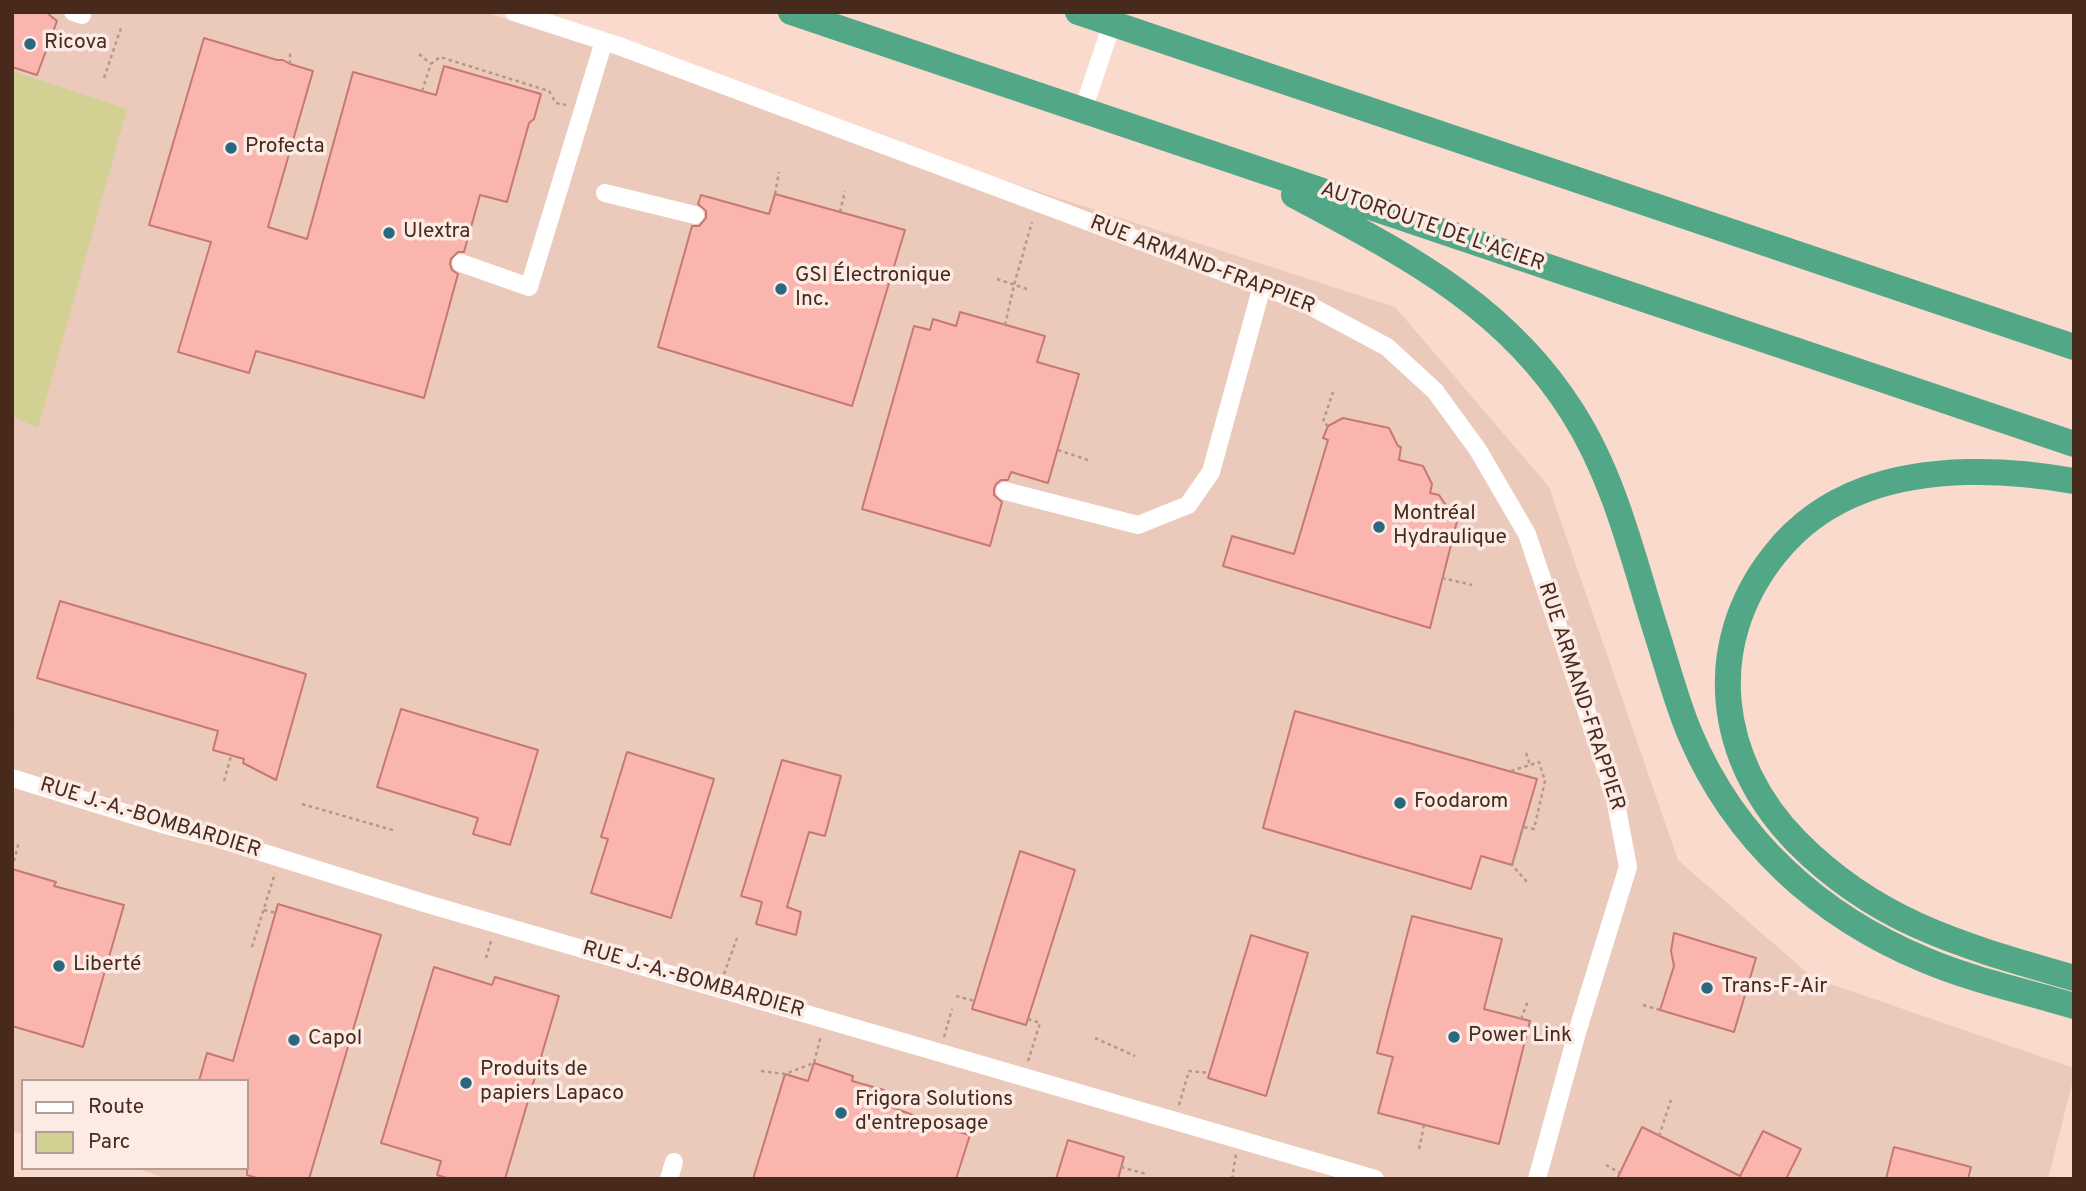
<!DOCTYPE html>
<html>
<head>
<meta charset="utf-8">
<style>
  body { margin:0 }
  #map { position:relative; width:2086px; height:1191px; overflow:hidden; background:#fadacc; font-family:Overpass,sans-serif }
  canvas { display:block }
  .frame { position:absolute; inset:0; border:14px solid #472a1c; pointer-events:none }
  .legend { position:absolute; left:21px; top:1079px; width:228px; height:91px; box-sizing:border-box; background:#fbebe4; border:2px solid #b39e94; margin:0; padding:9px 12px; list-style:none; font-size:21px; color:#472a1c }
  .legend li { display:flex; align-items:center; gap:14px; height:35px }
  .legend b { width:35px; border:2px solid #b39e94 }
</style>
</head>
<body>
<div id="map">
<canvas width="2086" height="1191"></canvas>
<div class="frame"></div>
<ul class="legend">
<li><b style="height:9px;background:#fff"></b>Route</li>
<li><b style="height:19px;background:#d3d093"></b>Parc</li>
</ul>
</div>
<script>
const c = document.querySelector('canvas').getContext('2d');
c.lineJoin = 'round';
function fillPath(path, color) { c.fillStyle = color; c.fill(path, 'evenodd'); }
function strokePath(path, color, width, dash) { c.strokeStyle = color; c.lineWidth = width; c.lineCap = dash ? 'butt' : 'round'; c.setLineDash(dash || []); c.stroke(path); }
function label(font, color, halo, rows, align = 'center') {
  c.font = font + ' Overpass,sans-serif'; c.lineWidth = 7; c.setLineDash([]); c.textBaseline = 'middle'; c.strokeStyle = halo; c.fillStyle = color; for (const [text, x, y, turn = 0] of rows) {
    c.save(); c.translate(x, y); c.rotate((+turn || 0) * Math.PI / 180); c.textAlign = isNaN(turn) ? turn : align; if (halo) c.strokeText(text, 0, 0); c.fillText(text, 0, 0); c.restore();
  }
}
fillPath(new Path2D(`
  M12 12H484L1395 307 1549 487 1678 860 1813 978 2074 1068V1076L2048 1179H169L135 1168H247V1081H23V1134L12 1131Z`), '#eccabb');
fillPath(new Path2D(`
  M12 71 127 109 38 428 12 416Z`), '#d3d093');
const building = new Path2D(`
  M12 12H46L57 21 37 75 12 67Z
  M204 38 277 60H283L290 64 313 71 268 227 307 239 353 72 436 95 444 66 541 94 534 119 529 123 507 202 480 195 464 252H458L451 259 450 264 452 270 458 274 424 398 256 351 249 373 178 352 211 242 149 225Z
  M775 194 905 230 852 406 658 347 692 226H699L706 218V211L698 204 701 195 769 214Z
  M960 312 1045 336 1037 362 1079 374 1048 483 1011 472 1008 480H1001L996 484 994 489V495L1002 502 990 546 862 509 914 326 930 330 933 319 956 326Z
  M1343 418 1389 428 1398 446 1401 447 1399 460 1423 466 1432 484 1430 493 1439 495 1453 515 1458 517 1430 628 1223 566 1232 536 1294 554 1328 440 1323 438 1328 426Z
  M60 601 306 674 276 780 243 763 244 759 213 750 218 731 37 678Z
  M401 709 538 750 510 845 473 834 478 818 377 787Z
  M1295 711 1537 779 1512 865 1481 856 1471 889 1263 828Z
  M627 752 714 779 671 918 591 893 608 839 601 837Z
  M782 760 841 776 825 836 809 832 787 907 801 912 796 935 756 924 762 902 741 896Z
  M1020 851 1075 870 1026 1025 972 1009Z
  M12 869 56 882 54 886 124 905 83 1047 12 1026Z
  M278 904 381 935 309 1179H260L247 1175V1081H199L207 1053 233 1061Z
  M1412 916 1502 939 1484 1009 1530 1021 1499 1144 1378 1113 1393 1057 1377 1053Z
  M1674 933 1756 958 1734 1032 1660 1010 1674 966 1671 951Z
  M1251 935 1308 953 1266 1096 1208 1078Z
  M434 967 492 985 495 977 559 996 505 1179H450L437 1175 441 1161 381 1143Z
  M814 1063 853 1076 852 1081 884 1090 880 1103 938 1124 937 1126 970 1135 956 1179H753L785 1074 808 1081Z
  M1642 1127 1740 1176 1763 1131 1801 1149 1786 1179H1617Z
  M1068 1140 1124 1157 1118 1179H1056Z
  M1894 1147 1971 1167 1968 1179H1886Z`);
fillPath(building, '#f9b5ae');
strokePath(building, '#c77971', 2);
strokePath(new Path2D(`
  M326 13 327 12
  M419 54 431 64
  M290 64V52
  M104 78 121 28
  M422 91 431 64 440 57 549 91 556 103 566 105
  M775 194 779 172
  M840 212 845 191
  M997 279 1027 289
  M1005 325 1014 285 1032 222
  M1328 426 1323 422 1333 392
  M1058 450 1088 460
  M1442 578 1472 585
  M12 721 14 719
  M1526 753 1530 765
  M1511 771 1539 762 1545 781 1534 829 1523 827 1512 865 1528 883
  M224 781 231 756
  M302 804 396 831
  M12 868 19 842
  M264 910 276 913
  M252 947 275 873
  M486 958 491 941
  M724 974 737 938
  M956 996 975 1001
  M1643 1005 1660 1010
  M1521 1019 1528 1001
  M944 1037 952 1009
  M1095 1038 1135 1056
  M1028 1061 1040 1023 1028 1019
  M761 1071 785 1074 814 1063 821 1035
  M1179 1105 1189 1071 1210 1073
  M1659 1136 1671 1100
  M1419 1149 1424 1125
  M1606 1165 1620 1173
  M1121 1167 1146 1174
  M1232 1179 1236 1154`), '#b69789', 2.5, [3.5, 3.5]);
strokePath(new Path2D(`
  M73 12 82 15
  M514 12 619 46 1301 301 1387 347 1435 391 1478 450 1527 534 1614 793 1628 867 1578 1029 1537 1179
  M1083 110 1112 24
  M605 193 695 215
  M461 263 529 287 604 41
  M1005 491 1138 525 1188 505 1211 472 1262 286
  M12 778 162 824 213 837 424 903 1375 1179
  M669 1179 674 1162`), '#fff', 18);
strokePath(new Path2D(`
  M791 12 2074 444
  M1078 12 2074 347
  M1294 195C1403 254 1505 304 1573 413 1615 479 1633 558 1656 631 1667 665 1676 701 1690 734 1735 840 1819 916 1925 960 1972 980 2024 991 2074 1006
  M2074 481C2008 469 1928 466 1864 490 1829 503 1798 525 1775 554 1702 645 1717 761 1797 842 1878 924 1967 947 2074 978`), '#51a786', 26);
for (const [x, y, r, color] of [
  [30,44,7,"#2b687f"],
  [231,148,7,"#2b687f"],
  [389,233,7,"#2b687f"],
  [781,289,7,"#2b687f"],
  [1379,527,7,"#2b687f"],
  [1400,803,7,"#2b687f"],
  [59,966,7,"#2b687f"],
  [1707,988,7,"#2b687f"],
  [1454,1037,7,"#2b687f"],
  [294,1040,7,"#2b687f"],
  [466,1083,7,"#2b687f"],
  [841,1113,7,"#2b687f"]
]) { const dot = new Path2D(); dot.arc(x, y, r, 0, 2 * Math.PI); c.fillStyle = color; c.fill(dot); strokePath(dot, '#fbebe4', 2.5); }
label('21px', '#472a1c', '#fbebe4', [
  ["Ricova",44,44],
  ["Profecta",245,148],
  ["Ulextra",403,233],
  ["GSI Électronique",795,277],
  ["Inc.",795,301],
  ["Montréal",1393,515],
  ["Hydraulique",1393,539],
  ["Foodarom",1414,803],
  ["Liberté",73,966],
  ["Trans-F-Air",1721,988],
  ["Power Link",1468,1037],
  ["Capol",308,1040],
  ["Produits de",480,1071],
  ["papiers Lapaco",480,1095],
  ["Frigora Solutions",855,1101],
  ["d'entreposage",855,1125]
], 'left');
label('21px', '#472a1c', '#fbebe4', [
  ["AUTOROUTE DE L'ACIER",1432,228,19],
  ["RUE ARMAND-FRAPPIER",1202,266,21],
  ["RUE ARMAND-FRAPPIER",1580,697,72],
  ["RUE J.-A.-BOMBARDIER",150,819,17],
  ["RUE J.-A.-BOMBARDIER",693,981,16]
]);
</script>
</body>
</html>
